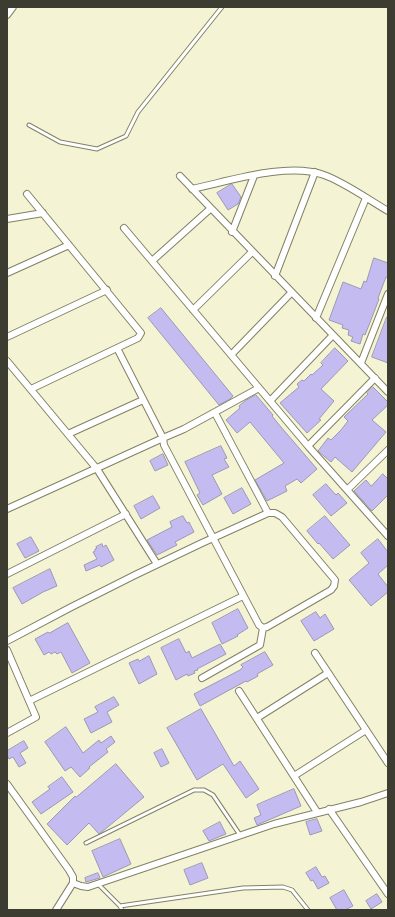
<!DOCTYPE html>
<html>
<head>
<meta charset="utf-8">
<style>
  body { margin:0 }
  #map { position:relative; width:395px; height:917px; overflow:hidden; background:#f4f3d3; font-family:Ubuntu,sans-serif }
  canvas { display:block }
  .frame { position:absolute; inset:0; border:8px solid #3c3c30; pointer-events:none }
</style>
</head>
<body>
<div id="map">
<canvas width="395" height="917"></canvas>
<div class="frame"></div>
</div>
<script>
const c = document.querySelector('canvas').getContext('2d');
c.lineJoin = 'round';
function fillPath(path, color) { c.fillStyle = color; c.fill(path, 'evenodd'); }
function strokePath(path, color, width, dash) { c.strokeStyle = color; c.lineWidth = width; c.lineCap = dash ? 'butt' : 'round'; c.setLineDash(dash || []); c.stroke(path); }
const building = new Path2D(`
  M232 184 241 197 238 204 228 210 217 193Z
  M374 258 388 263V278L386 277 378 298 379 299 369 325 365 335 363 334 360 344 351 341 353 337 348 335 349 330 342 328 343 325 329 320 343 282 361 289 364 281 366 282Z
  M161 308 233 396 230 399 219 405 148 318Z
  M387 317H388V363L372 357Z
  M335 348 348 361 321 389 334 401 319 419 321 420 307 433 280 403 299 387 297 384 302 380 304 381 311 374 312 375 323 365 321 363Z
  M373 387 388 402V405L372 420 386 432 352 472 335 457 331 462 318 451 328 438 331 440 341 430 348 421 344 417 368 394 367 393Z
  M256 395 273 415 272 416 281 427 317 469 301 483 297 479 285 486 287 491 267 501 255 480 284 463 250 422 237 433 226 420 240 408 239 406 245 401Z
  M221 446 227 458 224 459 229 467 212 475 222 494 203 505 197 495 200 493 185 462Z
  M163 454 168 465 155 471 150 461Z
  M383 474 388 479V495L372 511 354 491 366 480 371 486Z
  M326 484 336 495 338 493 347 503 331 516 313 495Z
  M242 488 251 504 233 514 224 498Z
  M153 496 160 508 141 519 134 506Z
  M183 516 187 523 189 522 194 532 175 542 177 545 157 555 147 540 172 527 170 522Z
  M325 516 350 545 333 559 319 543 318 544 307 531Z
  M31 537 39 551 25 558 17 544Z
  M378 539 388 552V565L378 574 388 587V592L371 606 349 580 369 563 361 553Z
  M102 544 103 547 106 545 114 560 101 567 100 565 86 571 84 565 97 559 93 552 95 551V549L97 548 96 547Z
  M50 569 57 586 43 592 22 604 13 588Z
  M238 609 248 628 237 635 238 636 222 644 212 623Z
  M316 612 320 618 325 614 334 629 314 641 301 621Z
  M68 623 90 663 72 673 61 652 57 654 55 652 51 654 49 652 44 655 35 639 48 632 49 633Z
  M179 639 186 653 189 651 192 658 220 644 226 654 197 669 198 670 194 671 195 673 188 676 187 674 176 680 161 648Z
  M265 652 273 665 257 674 258 676 247 682 246 681 200 706 194 694 240 670 243 667 241 665Z
  M149 656 157 674 139 684 129 663 138 659 139 661Z
  M114 697 119 705 107 712 112 722 91 733 84 719 98 712 95 707Z
  M201 709 234 766 240 761 259 789 246 798 223 764 197 780 167 728Z
  M66 727 83 753 99 740 101 743 111 736 115 742 106 749 108 752 89 767 90 768 80 777 71 767 65 771 45 742Z
  M24 741 28 748 20 753 26 763 19 767 13 757 9 759 7 755V751Z
  M162 749 169 763 161 767 154 753Z
  M116 764 144 797 103 831 99 834 89 823 67 845 47 824 75 796 76 797Z
  M62 777 73 792 41 814 32 802 50 789 48 787Z
  M294 789 301 806 257 825 254 818 261 815 257 805Z
  M317 819 322 831 310 835 306 822Z
  M220 822 226 834 209 841 203 831Z
  M120 839 131 864 103 877 92 851Z
  M202 863 208 878 190 885 184 870Z
  M316 867 322 877 325 876 329 883 318 889 313 880 311 881 306 873Z
  M98 873 100 878 86 882 85 878Z
  M344 890 353 906 345 910H337L330 898Z
  M377 894 382 902 371 909 366 901Z`);
fillPath(building, '#c4bcf1');
strokePath(building, '#9c98b4', 1);
const service = new Path2D(`
  M29 125 60 142 97 149 126 136 138 112 222 7
  M86 843 194 790H204L213 795 240 835
  M98 884 120 906 122 910
  M120 906 243 888 283 887 292 890 308 910`);
const minor = new Path2D(`
  M7 15 13 7
  M180 176 388 392
  M192 189C230 181 287 162 324 175 344 182 369 200 388 211
  M27 194 141 333 138 338 31 389
  M7 219 43 213
  M124 228 308 446 388 536
  M232 232 254 176
  M152 261 210 209
  M7 273 69 245
  M275 276 315 172
  M193 310 252 252
  M316 318 366 198
  M7 337 107 290
  M231 355 291 293
  M7 361 97 469 157 564
  M361 363 388 294
  M270 401 333 335
  M215 413 268 513
  M68 434 143 400
  M308 446 375 378
  M347 490 388 450
  M7 509 163 438 117 348
  M7 574 126 514
  M7 641C92 595 180 552 268 513H275L282 517 335 580 334 586 331 590 267 627 263 628 259 625 164 445 163 438 184 429 259 388
  M7 650 36 717 7 733
  M315 653 388 763
  M202 678 260 645 263 628
  M239 691 317 812
  M29 701 243 596
  M257 718 328 673
  M294 776 366 730
  M7 784 69 870 73 877V883L56 910
  M329 809 388 894
  M73 883 81 886 88 887 274 824 361 802 388 793`);
strokePath(service, '#828165', 5);
strokePath(minor, '#828165', 8);
strokePath(service, '#fff', 3);
strokePath(minor, '#fff', 6);
</script>
</body>
</html>
